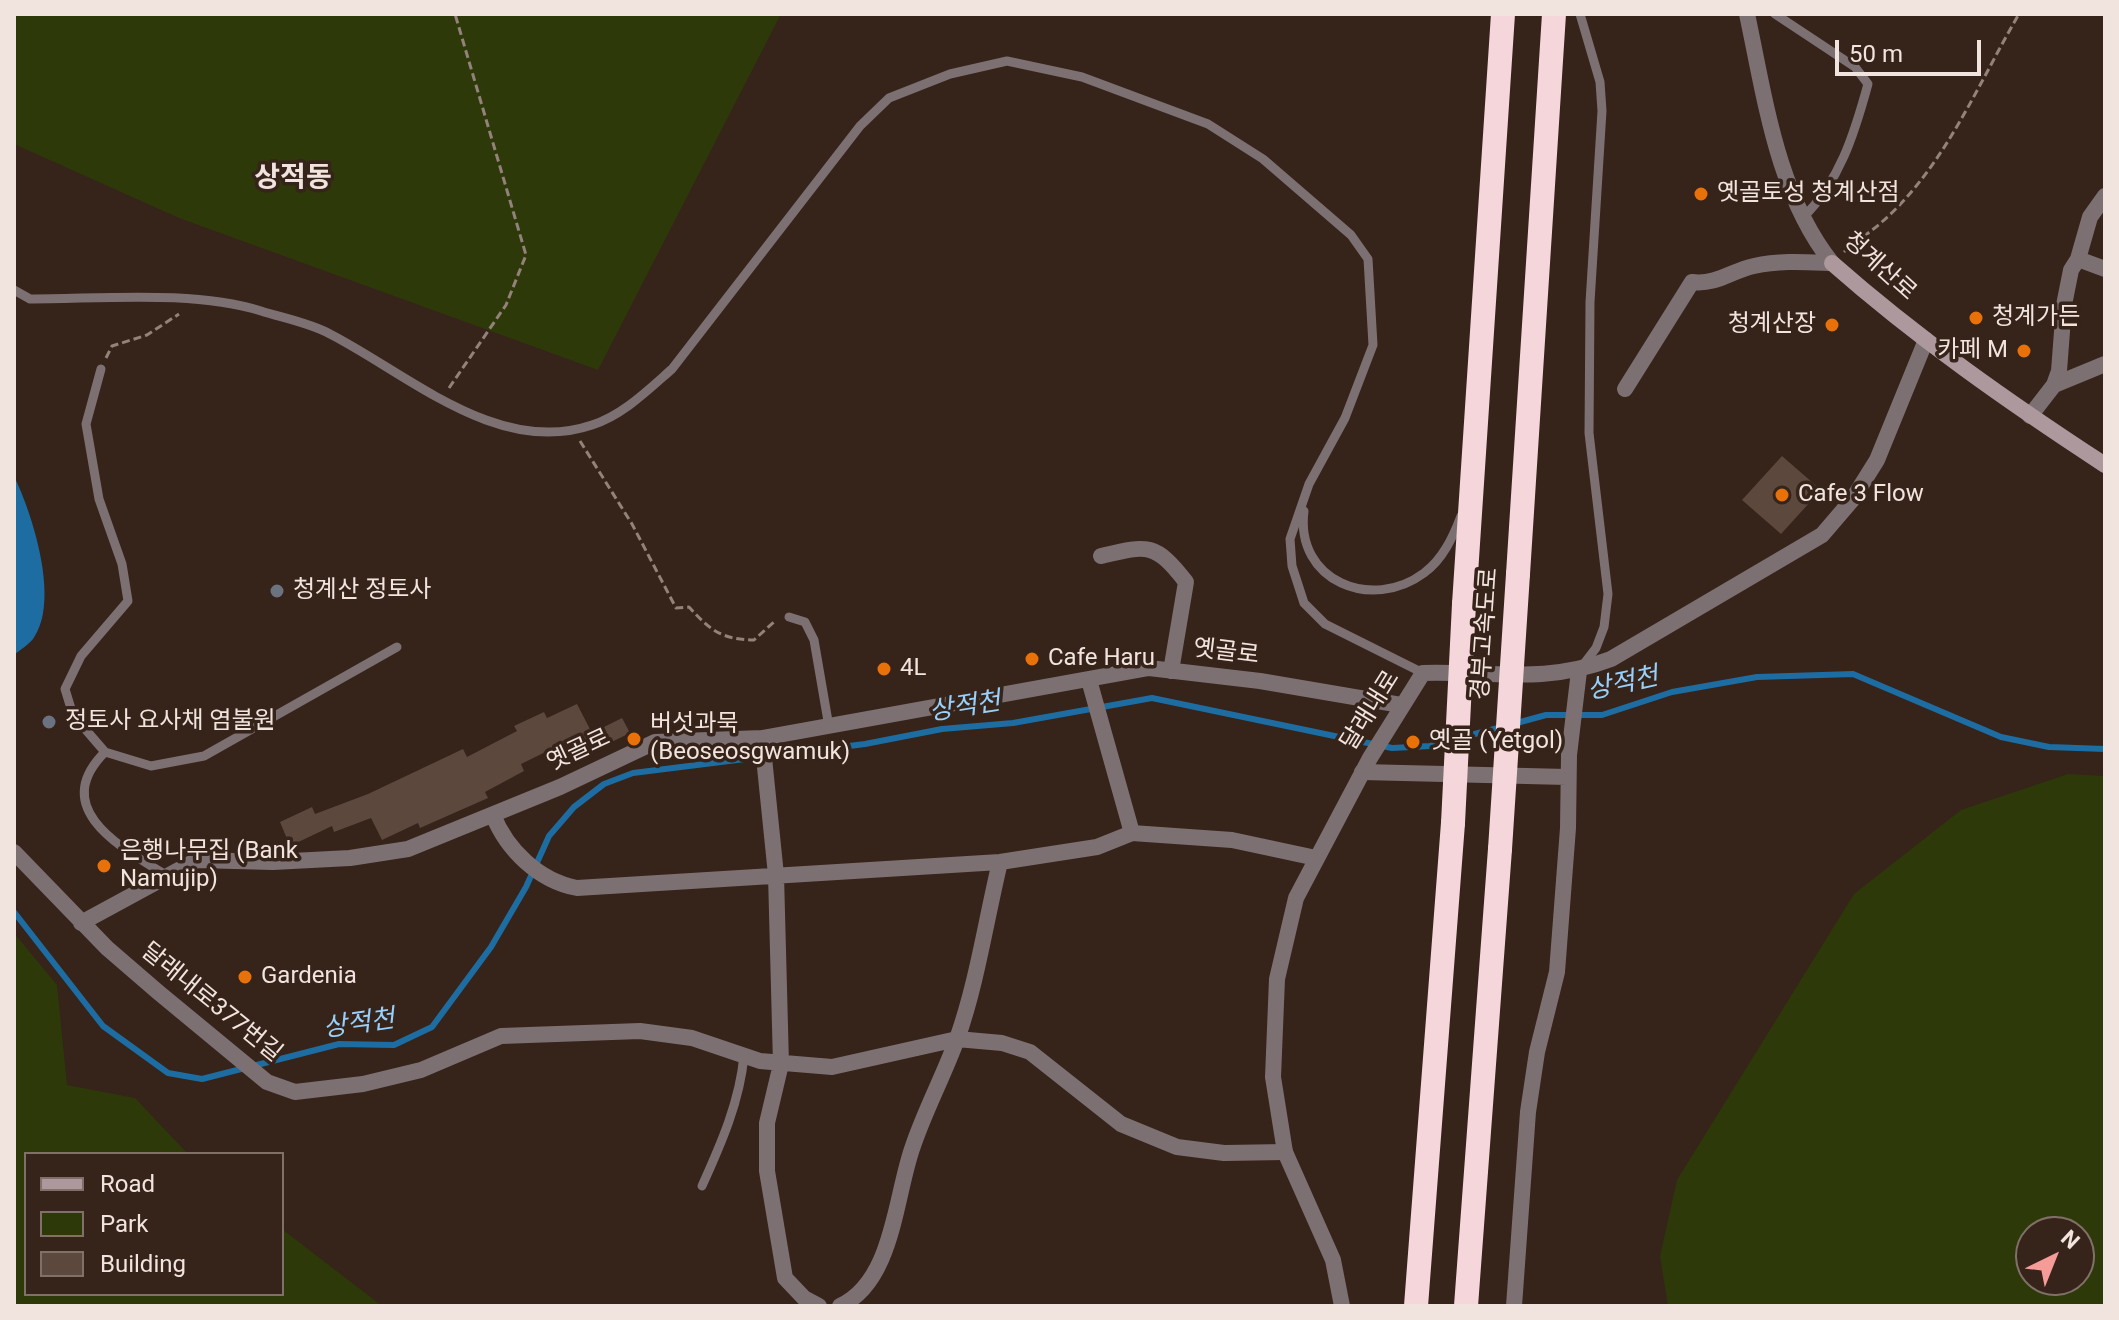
<!DOCTYPE html>
<html>
<head>
<meta charset="utf-8">
<style>
  body { margin:0 }
  #map { position:relative; width:2119px; height:1320px; overflow:hidden; background:#362319; font-family:Roboto,sans-serif }
  canvas { display:block }
  .frame { position:absolute; inset:0; border:16px solid #f1e4de; pointer-events:none }
  .legend { position:absolute; left:24px; top:1152px; width:260px; height:144px; box-sizing:border-box; background:#362319; border:2px solid #817068; margin:0; padding:10px 14px; list-style:none; font-size:24px; color:#f1e4de }
  .legend li { display:flex; align-items:center; gap:16px; height:40px }
  .legend b { width:40px; border:2px solid #817068 }
  .north { position:absolute; left:2015px; top:1216px; width:80px; height:80px; box-sizing:border-box; background:#362319; border:2px solid #817068; border-radius:50%; rotate:43deg; font-size:22px; font-weight:700; line-height:32px; text-align:center; color:#f1e4de }
  .north::after { content:''; display:block; margin:auto; width:28px; height:36px; background:#f59b98; clip-path:polygon(50% 0,100% 100%,50% 72%,0 100%) }
  .scale { position:absolute; left:1835px; top:40px; width:146px; height:36px; box-sizing:border-box; border:4px solid #f1e4de; border-top:0; padding-left:10px; font-size:24px; line-height:28px; white-space:nowrap; color:#f1e4de; -webkit-text-stroke:6px #362319; paint-order:stroke }
</style>
</head>
<body>
<div id="map">
<canvas width="2119" height="1320"></canvas>
<div class="frame"></div>
<ul class="legend">
<li><b style="height:10px;background:#ad999d"></b>Road</li>
<li><b style="height:22px;background:#2e390a"></b>Park</li>
<li><b style="height:22px;background:#5d483e"></b>Building</li>
</ul>
<div class="north">N</div>
<div class="scale">50 m</div>
</div>
<script>
const c = document.querySelector('canvas').getContext('2d');
c.lineJoin = 'round';
function fillPath(path, color) { c.fillStyle = color; c.fill(path, 'evenodd'); }
function strokePath(path, color, width, dash) { c.strokeStyle = color; c.lineWidth = width; c.lineCap = dash ? 'butt' : 'round'; c.setLineDash(dash || []); c.stroke(path); }
function label(font, color, halo, rows, align = 'center') {
  c.font = font + ' Roboto,"Noto Sans KR",sans-serif'; c.lineWidth = 7; c.setLineDash([]); c.textBaseline = 'middle'; c.strokeStyle = halo; c.fillStyle = color; for (const [text, x, y, turn = 0] of rows) {
    c.save(); c.translate(x, y); c.rotate((+turn || 0) * Math.PI / 180); c.textAlign = isNaN(turn) ? turn : align; if (halo) c.strokeText(text, 0, 0); c.fillText(text, 0, 0); c.restore();
  }
}
fillPath(new Path2D(`
  M14 14H781L598 370 179 218 14 144Z
  M2068 774 2105 776V1306H1668L1660 1256 1677 1180 1854 894 1961 810ZM2031 1232H2079V1280H2031Z
  M14 933 57 985 67 1085 135 1098 188 1154H26V1294H282V1229L382 1306H14Z`), '#2e390a');
fillPath(new Path2D(`
  M14 476C32 513 61 601 33 639 28 645 20 650 14 655Z`), '#1d6da2');
strokePath(new Path2D(`
  M1513 724 1546 715H1602L1672 692 1757 677 1853 674 2001 737 2049 747 2105 749
  M1463 737 1502 727
  M14 912 103 1026 168 1073 202 1079 339 1044 394 1045 432 1027 491 947 526 887 549 836 574 807 604 784 633 773 865 744 942 729 1013 723 1152 698 1392 748 1430 746 1452 740`), '#1d6da2', 6);
fillPath(new Path2D(`
  M1782 456 1821 490 1781 534 1742 500Z
  M577 704 592 733 622 718 630 733 577 759 568 741 521 764 524 771 485 792 488 798 420 828 418 823 382 840 371 818 334 832 332 826 290 846 280 822 312 807 315 814 368 794 463 749 467 757 517 731 514 726 544 712 547 718Z`), '#5d483e');
strokePath(new Path2D(`
  M1844 252C1856 241 1871 232 1883 221 1945 166 1978 84 2019 14
  M106 358 112 346 147 335 179 314
  M449 388 506 305 526 255 455 14
  M580 441 632 524 676 608 689 607C711 631 721 639 754 640L775 621`), '#92827a', 3, [8, 4]);
strokePath(new Path2D(`
  M1580 14 1600 82 1602 111 1590 302 1589 433 1608 594 1604 627 1596 648 1583 665
  M1775 14 1855 67 1868 84C1854 135 1840 180 1803 218
  M14 290 30 299C102 299 193 290 261 311 283 318 310 323 330 334 408 374 498 457 592 425 623 415 648 390 672 369L860 126 889 98 950 74 1007 61 1082 77 1208 124 1263 159 1351 235 1368 259 1373 345 1345 418 1309 484 1290 539 1292 566 1304 603 1325 624 1423 673
  M101 369 86 424 99 499 122 564 128 601 81 656 65 689 73 715 105 752C48 809 122 848 166 875
  M1304 511C1295 581 1372 612 1424 573 1443 559 1453 537 1461 516
  M789 617 805 622 814 640 829 727
  M105 752 151 766 204 756 397 647
  M702 1186C721 1144 740 1101 744 1055`), '#7c7072', 9);
strokePath(new Path2D(`
  M2078 259 2090 217 2105 196
  M2054 385 2105 364
  M1625 389 1692 282C1717 285 1731 271 1754 266 1780 260 1806 262 1832 263
  M2030 416 2054 385 2059 371 2064 305 2071 270 2078 259 2105 269
  M1101 556C1147 545 1155 542 1186 582L1171 671
  M1089 680 1132 833
  M762 738 776 875 781 1064 767 1123V1171L785 1278 804 1298 819 1306
  M1362 772 1567 777
  M493 815C507 850 539 881 577 888L1000 862 1097 847 1132 833 1232 840 1316 858
  M14 852 107 948 158 992 267 1082 295 1092 363 1084 421 1070 501 1036 640 1031 692 1038 760 1061 832 1067 957 1039 1002 1043 1030 1052 1121 1124 1177 1147 1224 1153 1285 1152
  M81 923 197 860 273 862 350 858 408 849 560 787 655 742 762 738 1149 668 1260 681 1401 705
  M840 1306C894 1281 895 1195 913 1146 925 1110 944 1075 957 1039 977 983 986 920 1000 862
  M1514 1306 1528 1112 1537 1052 1557 972 1568 828 1569 755 1579 671`), '#7c7072', 16);
strokePath(new Path2D(`
  M1747 14C1765 98 1777 194 1832 263
  M1342 1306 1333 1260 1285 1152 1273 1077 1277 979 1296 898 1370 758 1423 673C1490 671 1546 684 1611 659L1822 535 1852 500 1877 460 1926 340`), '#7c7072', 16);
strokePath(new Path2D(`
  M1832 263C1917 338 2010 403 2105 465`), '#ad999d', 16);
strokePath(new Path2D(`
  M1518 574 1554 14
  M1464 604 1503 14
  M1416 1306 1453 823
  M1466 1306 1500 849`), '#f4d6db', 24);
strokePath(new Path2D(`
  M1453 823 1464 604
  M1500 849 1518 574`), '#f4d6db', 24);
for (const [x, y, r, color] of [
  [1701,194,8,"#e8710a"],
  [1976,318,8,"#e8710a"],
  [1832,325,8,"#e8710a"],
  [2024,351,8,"#e8710a"],
  [1782,495,8,"#e8710a"],
  [277,591,8,"#6b7280"],
  [1032,659,8,"#e8710a"],
  [884,669,8,"#e8710a"],
  [49,722,8,"#6b7280"],
  [634,739,8,"#e8710a"],
  [1413,742,8,"#e8710a"],
  [104,866,8,"#e8710a"],
  [245,977,8,"#e8710a"]
]) { const dot = new Path2D(); dot.arc(x, y, r, 0, 2 * Math.PI); c.fillStyle = color; c.fill(dot); strokePath(dot, '#362319', 3); }
label('24px', '#f1e4de', '#362319', [
  ["옛골토성 청계산점",1717,194],
  ["청계가든",1992,318],
  ["청계산장",1816,325,"right"],
  ["카페 M",2008,351,"right"],
  ["Cafe 3 Flow",1798,495],
  ["청계산 정토사",293,591],
  ["Cafe Haru",1048,659],
  ["4L",900,669],
  ["정토사 요사채 염불원",65,722],
  ["버섯과묵",650,725],
  ["(Beoseosgwamuk)",650,753],
  ["옛골 (Yetgol)",1429,742],
  ["은행나무집 (Bank",120,852],
  ["Namujip)",120,880],
  ["Gardenia",261,977]
], 'left');
label('24px', '#f1e4de', '#362319', [
  ["청계산로",1879,267,42],
  ["경부고속도로",1486,634,-86],
  ["옛골로",1226,653,7],
  ["달래내로",1371,711,-58],
  ["옛골로",579,751,-25],
  ["달래내로377번길",211,1003,39]
]);
label('italic 26px', '#98d0fc', '#362319', [
  ["상적천",1623,685,-12],
  ["상적천",965,708,-9],
  ["상적천",359,1025,-8]
]);
label('bold 28px', '#f1e4de', '#362319', [
  ["상적동",293,179]
]);
</script>
</body>
</html>
